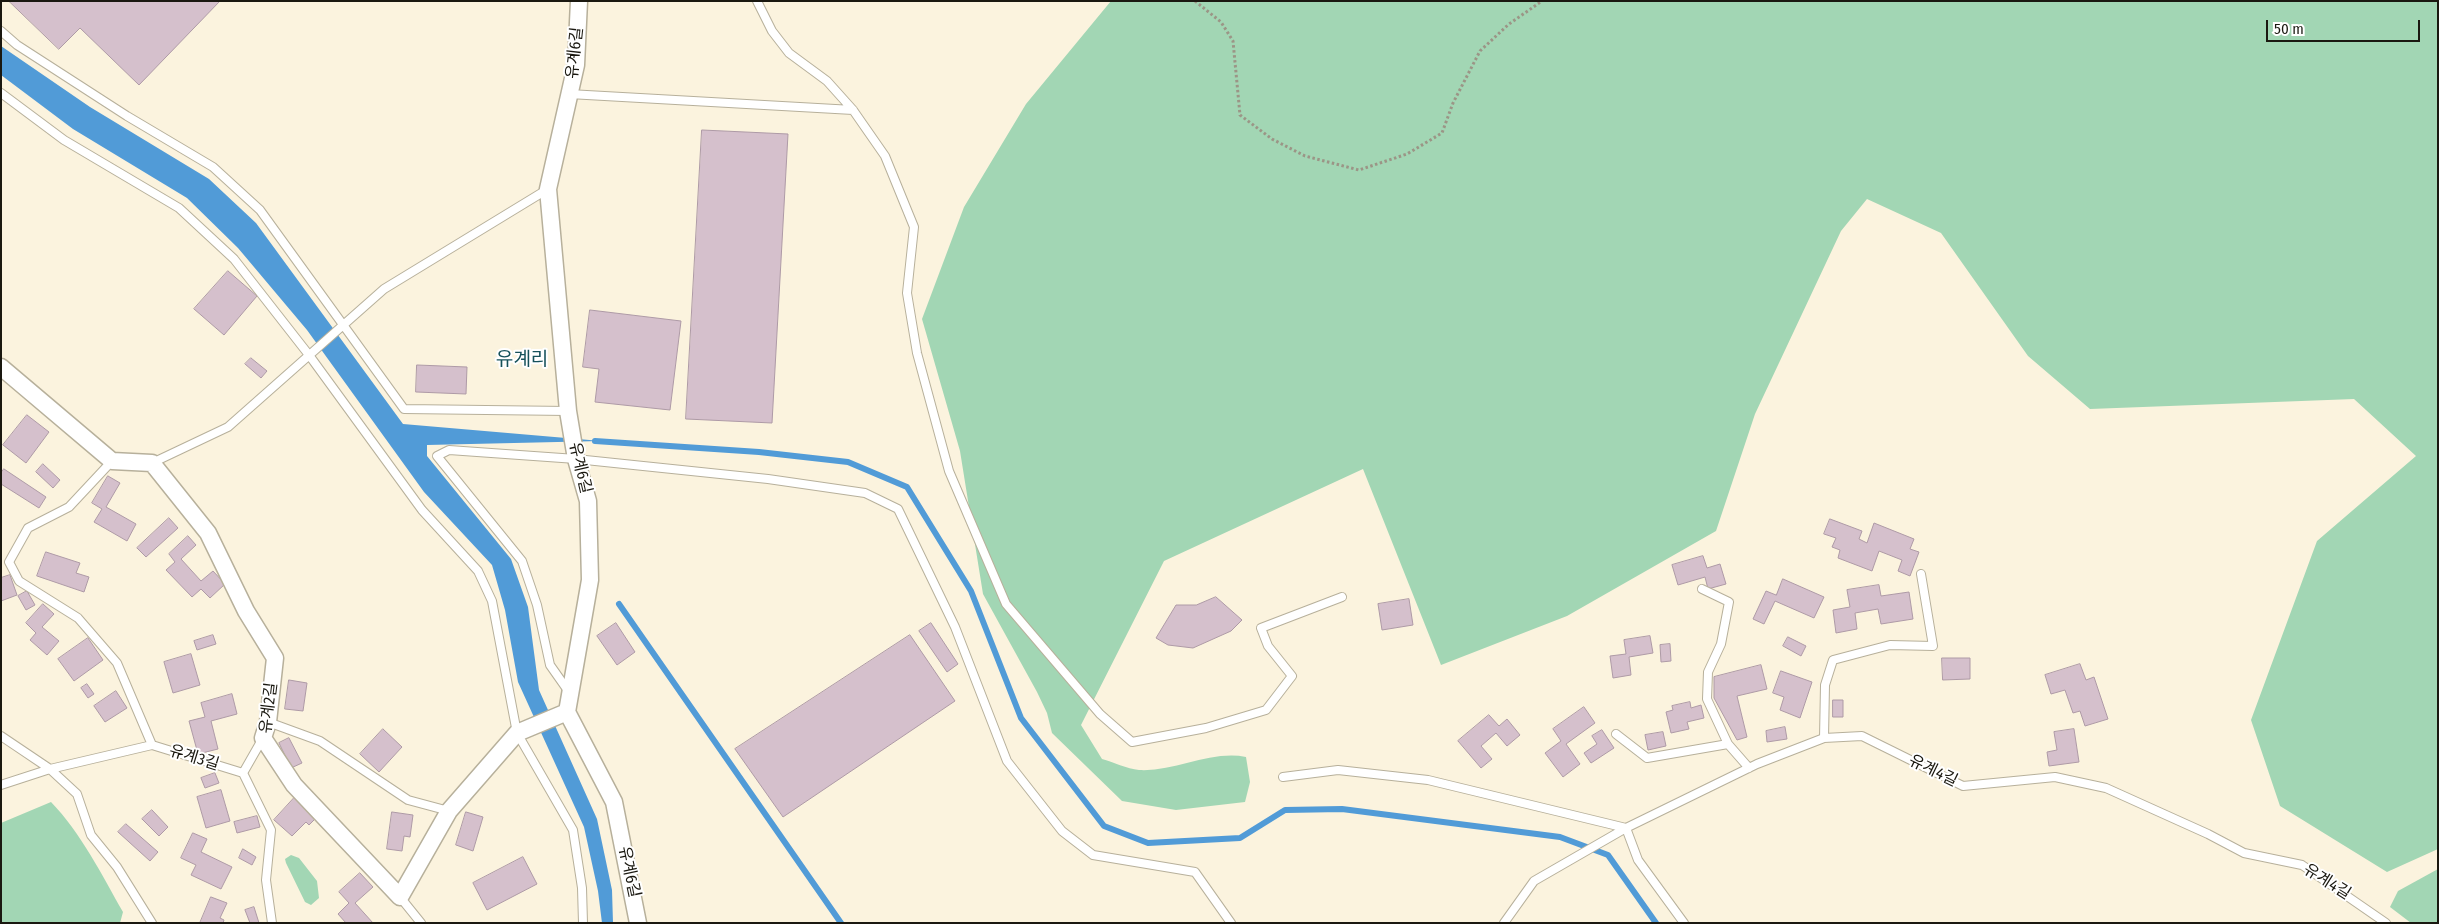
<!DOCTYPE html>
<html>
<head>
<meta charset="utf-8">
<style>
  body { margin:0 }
  #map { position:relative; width:2439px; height:924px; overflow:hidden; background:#fbf3de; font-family:"Fira Sans Condensed",sans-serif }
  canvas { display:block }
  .frame { position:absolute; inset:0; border:2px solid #1a1810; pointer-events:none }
  .scale { position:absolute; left:2266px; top:20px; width:154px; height:22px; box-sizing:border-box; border:2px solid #1a1810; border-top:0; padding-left:6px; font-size:15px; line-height:18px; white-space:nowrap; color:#1a1810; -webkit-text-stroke:4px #fff; paint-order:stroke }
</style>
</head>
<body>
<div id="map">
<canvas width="2439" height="924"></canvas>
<div class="frame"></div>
<div class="scale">50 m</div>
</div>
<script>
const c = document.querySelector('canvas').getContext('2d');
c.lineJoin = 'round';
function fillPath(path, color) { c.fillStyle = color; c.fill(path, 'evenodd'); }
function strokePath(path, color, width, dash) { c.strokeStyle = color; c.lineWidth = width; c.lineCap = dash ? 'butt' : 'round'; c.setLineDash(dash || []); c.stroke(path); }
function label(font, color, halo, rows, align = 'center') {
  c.font = font + ' "Fira Sans Condensed","Noto Sans KR",sans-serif'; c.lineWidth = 4; c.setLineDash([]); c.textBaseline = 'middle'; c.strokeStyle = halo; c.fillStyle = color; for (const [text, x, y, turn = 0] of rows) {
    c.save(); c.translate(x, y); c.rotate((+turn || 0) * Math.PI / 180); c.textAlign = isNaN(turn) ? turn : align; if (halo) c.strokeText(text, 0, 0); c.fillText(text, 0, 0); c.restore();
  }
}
fillPath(new Path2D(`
  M1111 1H2438V849L2387 872 2280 806 2251 720 2317 541 2416 456 2354 399 2090 409 2028 356 1941 233 1867 199 1841 231 1755 414 1716 531 1567 616 1441 665 1363 469 1164 561 1081 725 1102 759C1113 762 1127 769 1139 770 1175 772 1211 750 1246 757L1250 782 1245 802 1176 810 1122 801 1052 733 1047 713 1037 692 983 594 960 451 922 319 964 207 1026 104Z
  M51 802C81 833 102 875 123 912L120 923H1V823Z
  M291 855 299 858 317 881 319 898 311 905 305 902 286 863 285 859Z
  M2438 869V923H2411L2390 907 2398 891Z`), '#a2d6b4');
fillPath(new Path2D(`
  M1 46 90 107 209 179 256 223 403 424 601 441 427 445V456L511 559 528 607 539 690 597 819 612 890 613 923H602L598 891 584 827 518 682 505 610 492 565 424 492 307 330 238 248 187 198 73 129 1 75Z`), '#519bd7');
strokePath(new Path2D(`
  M595 441 759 452 848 462 907 487 971 591 1021 718 1104 826 1148 843 1240 838 1285 810 1342 809 1560 837 1608 855 1656 923
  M619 604 841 923`), '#519bd7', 6);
const building = new Path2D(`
  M9 1H220L139 85 80 28 59 49Z
  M702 130 788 134 772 423 686 419Z
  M228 271 257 296 224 335 194 309Z
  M590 310 681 321 670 410 595 402 599 369 583 367Z
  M251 358 267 371 261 378 245 364Z
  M417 365 467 367 466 394 416 392Z
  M27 415 49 432 26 463 3 445Z
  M43 464 60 480 53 488 36 472Z
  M4 469 46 497 39 508 1 484V473Z
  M108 476 120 483 106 507 136 524 127 541 94 522 102 509 92 503Z
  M169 518 178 528 146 557 137 548Z
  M1830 519 1862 531 1859 539 1867 543 1874 523 1914 539 1910 549 1919 552 1910 576 1898 571 1902 560 1879 551 1872 571 1838 558 1840 550 1832 547 1836 538 1824 534Z
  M188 536 196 545 181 559 201 581 213 571 225 584 210 598 201 589 192 597 166 570 175 562 169 554Z
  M46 552 80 563 76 573 89 577 84 592 37 576Z
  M1703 556 1707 568 1720 564 1726 584 1708 589 1705 577 1678 585 1672 565Z
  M10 575 17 595 1 601V578Z
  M1783 579 1824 597 1814 618 1775 601 1764 624 1753 619 1766 591 1776 595Z
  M1879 585 1881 596 1909 592 1913 619 1881 624 1878 609 1855 613 1857 629 1836 633 1833 610 1850 607 1847 590Z
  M27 591 35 605 26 610 18 596Z
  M1216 597 1242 620 1231 631 1193 648 1168 645 1156 638 1176 605H1196Z
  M1409 599 1413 625 1382 630 1378 604Z
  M43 604 54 614 42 627 59 641 47 655 30 640 36 633 26 623Z
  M616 623 635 652 617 665 597 636Z
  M931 623 958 664 947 672 919 631Z
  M213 635 216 644 197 650 194 641Z
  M910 635 955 701 783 817 735 749Z
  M1650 636 1653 653 1629 657 1631 675 1613 678 1610 656 1626 654 1624 640Z
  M1788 637 1806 646 1801 656 1783 646Z
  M88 638 103 660 74 681 58 659Z
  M1670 644 1671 661 1661 662 1660 645Z
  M191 654 200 685 173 693 164 662Z
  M1942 658H1970V679L1943 680Z
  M2080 664 2086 680 2094 677 2108 719 2085 726 2080 711 2073 713 2065 690 2051 694 2045 675Z
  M1761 665 1767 689 1737 696 1747 737 1737 740 1714 698V677Z
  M1781 671 1812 682 1800 718 1780 710 1784 697 1773 693Z
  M289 680 307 683 303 711 285 709Z
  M87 684 94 694 88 698 81 688Z
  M116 691 127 708 105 722 94 706Z
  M232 694 237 714 211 721 218 749 198 754 189 721 205 717 201 703Z
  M1833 700H1843V717H1833Z
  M1690 702 1691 708 1701 705 1704 718 1687 722 1689 729 1671 733 1666 712 1673 710 1672 706Z
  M1584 707 1595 723 1566 744 1580 764 1563 777 1545 753 1561 741 1553 729Z
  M1489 715 1499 726 1507 719 1520 735 1507 746 1496 733 1481 746 1492 759 1481 768 1458 741Z
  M1785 727 1787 739 1767 742 1766 731Z
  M383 729 402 747 379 772 360 754Z
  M2074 729 2079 762 2049 766 2047 752 2057 750 2054 732Z
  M1602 730 1614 748 1591 763 1584 753 1597 744 1592 736Z
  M1663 732 1666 746 1648 750 1645 735Z
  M289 738 302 763 291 768 279 743Z
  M215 773 219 783 205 788 201 778Z
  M221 790 230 821 206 828 197 797Z
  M295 797 316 818 309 825 306 822 292 836 274 820Z
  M152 810 168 827 159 836 142 819Z
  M392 812 413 815 410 837 404 836 402 851 387 849Z
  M466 812 483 817 473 851 456 845Z
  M257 816 260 827 237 833 234 822Z
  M126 824 158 852 150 861 118 832Z
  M193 833 207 839 201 852 232 867 221 889 191 875 196 865 181 858Z
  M243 849 256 857 252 865 239 858Z
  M523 857 537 884 487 910 473 883Z
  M360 873 373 887 355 903 373 923H346L338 914 349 903 339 892Z
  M211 897 227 903 220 918 224 920 223 923H200Z
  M254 907 259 923H250L245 910Z`);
fillPath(building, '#d5c0cc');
strokePath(building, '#ae9aa6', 1);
const service = new Path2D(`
  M757 1 772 31 789 53 827 81 853 110 885 156 914 227 907 293 917 353 949 471 1006 604 1100 714 1132 742 1206 728 1266 710 1292 676 1268 646 1261 628 1342 597
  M1 31 17 45 127 116 213 167 260 210 404 409 568 411
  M1 93 64 140 179 208 234 259 309 355 422 510 478 571 492 601 517 733 573 830 582 888 583 923
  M569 94 853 110
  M112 461 69 507 28 528 9 562 19 581 78 618 117 663 152 745
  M152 463 228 427 384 289 548 189
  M1702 589 1729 602 1721 644 1708 672 1707 699 1728 744 1749 768
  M569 692 550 665 537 605 522 561 437 456 449 450 576 459 768 479 865 493 898 509 955 627 1007 761 1062 831 1093 855 1195 872 1231 923
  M268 722 320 741 408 800 449 811
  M1616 734 1647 758 1728 744
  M1 736 50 769 152 745 243 773 271 830 266 880 272 923
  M1824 738 1825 685 1833 660 1890 645 1933 646 1921 574
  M243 773 263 738
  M1283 777 1338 770 1428 780 1626 828
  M1 785 50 769 77 794 91 835 117 867 152 923
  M1626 828 1638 860 1684 923
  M400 897 421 923
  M1504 923 1534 881 1626 828 1757 764 1824 738 1862 736 1963 786 2055 777 2106 788 2208 834 2244 853 2302 865 2386 923`);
const minor = new Path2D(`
  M579 1 576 65 548 189 568 411 576 459 588 501 590 580 567 712 614 802 638 923
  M1 367 112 461 152 463 208 533 246 611 275 658 268 722 263 738 294 785 400 897 449 811 517 733 567 712`);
strokePath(service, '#b7b09b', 10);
strokePath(minor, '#b7b09b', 19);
strokePath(new Path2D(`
  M1195 1 1221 22 1233 41 1240 115 1272 139 1305 156 1359 170 1407 154 1442 133 1453 103 1480 51 1509 24 1542 1`), '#9b9586', 3, [2.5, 2.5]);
strokePath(service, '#fff', 8);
strokePath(minor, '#fff', 16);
label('16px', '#1a1810', '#fff', [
  ["유계6길",575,53,-84],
  ["유계6길",580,468,77],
  ["유계2길",269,708,-83],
  ["유계3길",194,758,17],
  ["유계4길",1933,771,26],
  ["유계6길",629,872,78],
  ["유계4길",2327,882,32]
]);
label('19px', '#16515a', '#fff', [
  ["유계리",522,360]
]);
</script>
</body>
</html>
